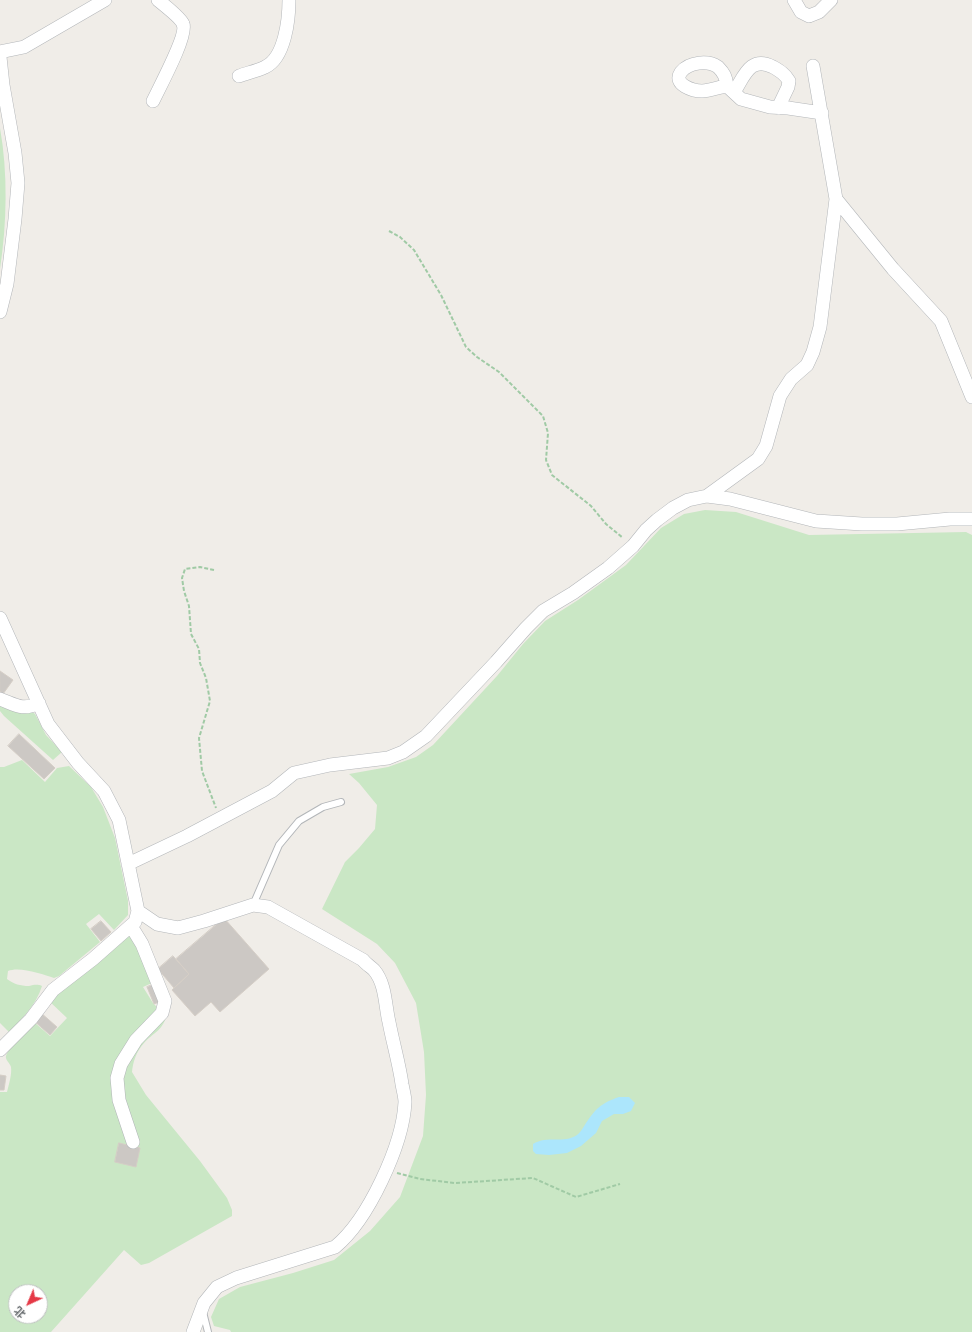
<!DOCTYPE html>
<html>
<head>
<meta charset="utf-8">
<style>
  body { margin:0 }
  #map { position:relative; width:972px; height:1332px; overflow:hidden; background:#f0ede8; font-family:"Nunito Sans","Noto Sans SC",sans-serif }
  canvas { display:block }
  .north { position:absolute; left:8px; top:1284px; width:40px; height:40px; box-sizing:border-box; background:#fff; border:1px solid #bfc1c2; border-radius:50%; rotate:224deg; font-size:11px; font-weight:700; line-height:16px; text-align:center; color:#5f6467 }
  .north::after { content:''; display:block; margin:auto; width:14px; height:18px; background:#e53946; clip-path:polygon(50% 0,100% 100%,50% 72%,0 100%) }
</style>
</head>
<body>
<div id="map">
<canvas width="972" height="1332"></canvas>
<div class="north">北</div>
</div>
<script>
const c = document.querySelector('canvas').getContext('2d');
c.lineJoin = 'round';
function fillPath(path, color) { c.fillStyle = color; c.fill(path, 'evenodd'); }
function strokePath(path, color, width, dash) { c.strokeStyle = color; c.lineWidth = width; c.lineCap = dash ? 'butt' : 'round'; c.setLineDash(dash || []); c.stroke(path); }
fillPath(new Path2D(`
  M0 128C8 173 7 223 0 269Z
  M705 510 736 512 809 535 966 532 972 535V1332H231L230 1330 214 1326 211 1317 219 1299 240 1287 293 1273 334 1260 370 1231 400 1197 423 1136 426 1095 424 1052 416 1003 395 963 377 944 322 909 345 862 359 848 375 829 377 805 359 783 349 774 388 767 416 757 433 745 497 676 523 644 545 621 578 600 626 565 661 528 684 514Z
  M0 702 31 711 35 714 46 735 62 752 53 760 4 716 0 711Z
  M22 760 45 782 57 768 69 766 91 787 103 807 115 838 128 901V915L114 930 99 914 86 924 100 942 59 976 54 978C43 974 19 966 8 971L7 979C14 984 20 986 29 986 34 985 37 984 42 986 36 1005 22 1019 9 1032L0 1023V767H4Z
  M129 932 154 982 143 987 153 1003 166 1017C162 1031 153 1033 144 1043 136 1052 133 1062 132 1072L146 1095 200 1161 227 1198 232 1210V1216L149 1263 141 1265 124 1250 51 1332H0V1092H7C9 1084 12 1074 11 1067 10 1063 5 1060 6 1056 8 1048 28 1028 34 1022L50 1036 67 1018 48 1000ZM16 1292H40V1316H16Z`), '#cae7c5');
fillPath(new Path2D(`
  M619 1097H629L635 1103 631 1111 623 1114H614L602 1121 596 1133 581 1146 567 1153 549 1155 536 1154 533 1151V1144C547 1135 564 1144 577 1135 581 1132 584 1126 586 1123 597 1107 602 1103 619 1097Z`), '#ace6fc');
const building = new Path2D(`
  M0 671 13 680 3 694 0 691Z
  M19 734 55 768 44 779 8 746Z
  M224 918 269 969 220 1012 211 1002 195 1016 172 990 189 974 176 959Z
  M101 921 111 932 101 941 91 929Z
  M173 956 189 974 174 988 158 969Z
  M155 984 162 1001 154 1004 147 987Z
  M40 1012 57 1027 50 1035 33 1020Z
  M0 1075 6 1076 4 1090H0Z
  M119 1143 140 1148 136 1167 115 1162Z`);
fillPath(building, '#ccc8c4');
strokePath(building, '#d5cec6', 1);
const lane = new Path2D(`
  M253 905 279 845 299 821 323 807 341 802
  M203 1312 208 1332`);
const street = new Path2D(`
  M794 0 801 12 809 16 819 12 831 0
  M0 52 24 47 105 0
  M0 57 3 85 15 153 18 183 15 219 7 284 0 312
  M239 76C247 73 257 71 265 67 285 58 289 19 289 0
  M727 86C719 87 710 91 702 91 694 91 672 85 681 72 689 62 708 60 718 67 724 73 726 77 727 86L741 99 770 107 788 108 822 113
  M734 92C744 77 750 55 773 67 780 71 785 74 789 81L788 87 778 108
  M153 101C159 88 188 35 183 24 181 18 164 5 158 0
  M836 199 893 269 941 321 972 397
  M707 496 758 459 766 446 780 396 791 379 807 365 813 352 820 327 836 199 813 66
  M0 618 48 724 78 763 104 791 119 820 138 911 135 922 93 959 53 990 31 1019 0 1050
  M0 699C16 705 22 711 39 703
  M128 864 187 836 272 791 294 773 330 765 388 758 403 752 426 736 496 662 526 628 543 611 573 593 608 568 633 546 646 530 657 520 673 508 688 500 707 496 730 499 816 521 862 524H897L950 519H972
  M138 911 157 924 178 928 204 921 253 905 268 907 363 960C366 964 371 967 374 970 386 984 385 1006 389 1022 393 1043 399 1063 402 1084 403 1090 405 1097 405 1102 403 1145 368 1220 335 1247L236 1278 217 1287 204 1303 193 1332
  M131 926 142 944 165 1001 162 1013 136 1040 121 1064 117 1078 119 1100 133 1142`);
strokePath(lane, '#b3b6b9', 8);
strokePath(street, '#b3b6b9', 14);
strokePath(new Path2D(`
  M389 231 400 237 414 250 441 295 466 347 477 357 499 372 543 416 548 433 546 460 552 475 591 506 606 524 623 538
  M214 570 200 567 185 569 182 578 184 591 189 606 191 634 199 649 200 663 206 678 210 701 199 738 202 771 216 808
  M397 1173 420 1179 455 1183 533 1178 576 1197 620 1184`), '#a0caa5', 2, [4, 2]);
strokePath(lane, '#fff', 6);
strokePath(street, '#fff', 13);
</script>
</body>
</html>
